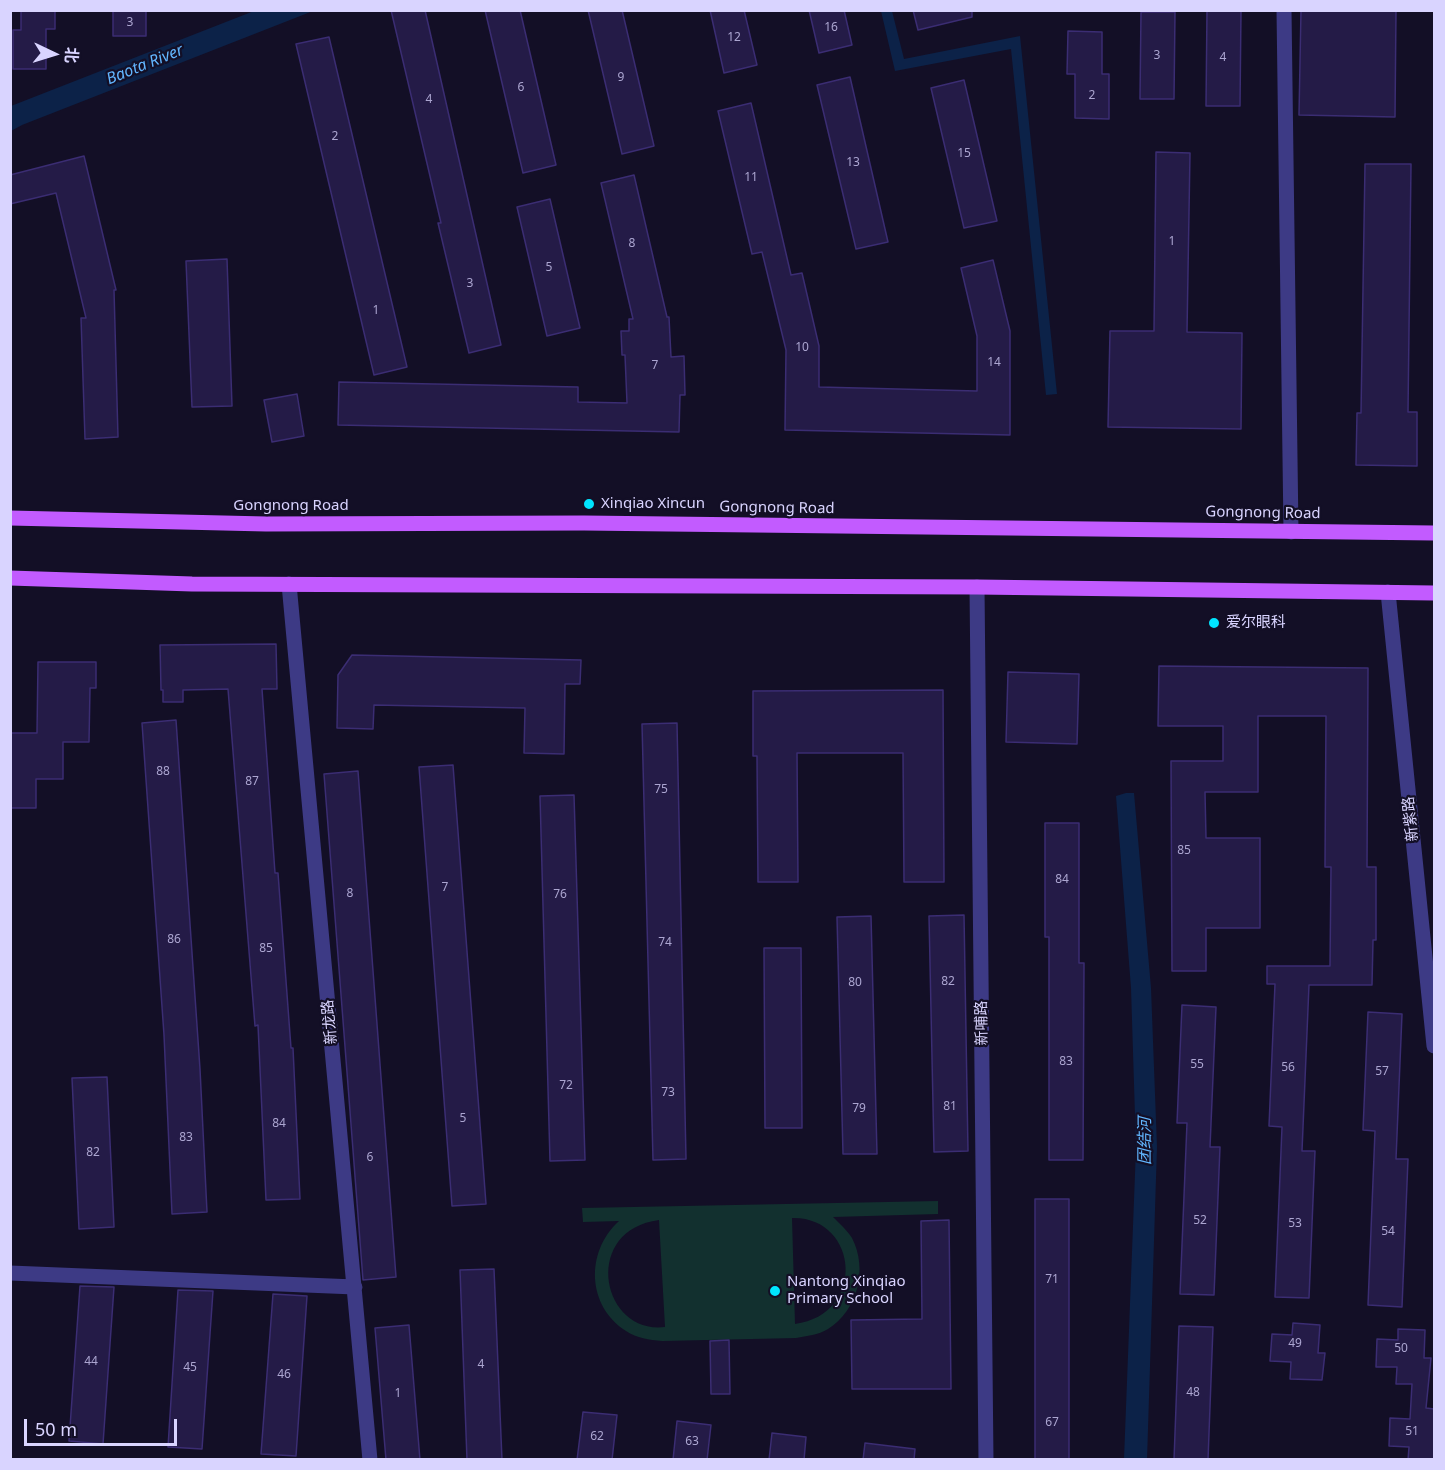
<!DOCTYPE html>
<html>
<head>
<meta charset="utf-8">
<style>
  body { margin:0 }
  #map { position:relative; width:1445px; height:1470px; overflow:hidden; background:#130f26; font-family:"Noto Sans","Noto Sans SC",sans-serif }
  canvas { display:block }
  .frame { position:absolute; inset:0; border:12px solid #d9d4ff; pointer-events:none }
  .north { position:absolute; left:24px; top:24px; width:60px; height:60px; -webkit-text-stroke:4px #130f26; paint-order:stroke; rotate:94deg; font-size:16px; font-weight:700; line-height:24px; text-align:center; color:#d9d4ff }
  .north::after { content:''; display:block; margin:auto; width:21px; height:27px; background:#d9d4ff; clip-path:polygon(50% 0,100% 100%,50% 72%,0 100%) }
  .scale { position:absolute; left:24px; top:1419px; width:153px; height:27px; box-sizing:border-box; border:3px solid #d9d4ff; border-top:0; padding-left:8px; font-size:18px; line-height:21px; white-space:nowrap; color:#d9d4ff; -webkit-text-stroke:4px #130f26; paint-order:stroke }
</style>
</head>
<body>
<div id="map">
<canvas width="1445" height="1470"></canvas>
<div class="frame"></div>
<div class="north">北</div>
<div class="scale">50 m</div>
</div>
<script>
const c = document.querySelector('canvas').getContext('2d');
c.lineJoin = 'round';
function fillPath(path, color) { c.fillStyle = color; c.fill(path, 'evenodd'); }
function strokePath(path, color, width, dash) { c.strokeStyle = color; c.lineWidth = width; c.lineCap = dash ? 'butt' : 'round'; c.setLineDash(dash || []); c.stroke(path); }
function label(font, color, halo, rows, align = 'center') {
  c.font = font + ' "Noto Sans","Noto Sans SC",sans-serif'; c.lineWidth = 4.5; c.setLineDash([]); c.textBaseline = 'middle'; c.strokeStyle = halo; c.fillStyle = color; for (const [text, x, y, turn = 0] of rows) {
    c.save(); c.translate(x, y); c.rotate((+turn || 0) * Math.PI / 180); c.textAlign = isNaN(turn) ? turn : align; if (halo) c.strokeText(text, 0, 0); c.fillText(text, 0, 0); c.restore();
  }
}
fillPath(new Path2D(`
  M938 1201V1214L833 1217C839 1223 847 1230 852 1238 868 1269 858 1310 828 1329 818 1335 807 1336 796 1338L662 1341C649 1340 637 1338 626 1331 587 1306 585 1252 619 1221L583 1222 582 1208ZM792 1218C858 1216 868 1314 795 1324ZM659 1220 665 1327C601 1335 581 1230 659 1220Z`), '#12302f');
fillPath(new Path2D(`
  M254 11H313L22 125 11 131V106Z
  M881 11H892L904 59 1020 36 1057 394 1046 395 1011 49 895 71Z
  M1126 793H1134L1151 988 1157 1147 1147 1460 1124 1459 1136 1148 1131 988 1116 796Z`), '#0c2248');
const building = new Path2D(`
  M21 10H55V29H46V69H13V30H21Z
  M113 10H146V36H113Z
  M391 10H425L501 345 469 353 438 223H441Z
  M485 10H520L556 165 523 173Z
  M588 10H622L654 146 622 154Z
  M710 10H744L757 65 724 73Z
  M809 10H844L852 45 819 53Z
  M913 10H972V17L918 30Z
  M1207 10H1241L1240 106H1206Z
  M1301 10H1396L1395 117 1299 115Z
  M1141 12H1175L1174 99H1140Z
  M1068 31 1102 32V74H1109V119L1075 118V74H1067Z
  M329 37 407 367 374 375 296 44Z
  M850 77 888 242 856 249 817 85Z
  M964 80 997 221 964 228 931 88Z
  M751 103 791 275 802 273 819 346V387L977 391V336L961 268 993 260 1010 331V435L785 430 786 350 762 252 752 254 718 111Z
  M1156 152 1190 153 1187 332 1242 333 1241 429 1108 427 1110 331H1154Z
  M84 156 116 290H114L118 437 85 439 81 318H86L56 193 10 204V175Z
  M1365 164H1411L1408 412H1417V466L1356 465 1357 413H1361Z
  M634 175 667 317H669L671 357 684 356 685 395H680L679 432 338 425 339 382 578 387V402L627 403 625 355H622L621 331H629V319H633L601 183Z
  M550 199 580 328 547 336 517 207Z
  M227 259 232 406 192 407 186 261Z
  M297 394 304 436 272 442 264 400Z
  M276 644 277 689H262L275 873H278L291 1048H293L300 1199 266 1200 258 1025 255 1026 228 689 183 690V702H163V690H161L160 645Z
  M352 655 581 660 580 684H565L564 754 524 753 525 708 374 705 373 729 337 728 338 675Z
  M38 662H96V688H90L89 742H63V779H36V808H10V733H37Z
  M1159 666 1368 668 1367 867H1376V940H1373L1372 985H1309L1302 1151H1315L1309 1298 1275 1297 1282 1127 1269 1126 1275 984H1267V966H1330L1331 867H1325L1326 716H1258V792H1205L1206 838H1260V928H1206V971H1172L1171 761H1223V726H1158Z
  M1008 672 1079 674 1077 744 1006 742Z
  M943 690 944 882H904L903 753H797L798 882H758L757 756H753V691Z
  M176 720 200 1069 207 1212 172 1214 164 1035 142 723Z
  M677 723 686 1159 653 1160 642 724Z
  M453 765 486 1204 452 1206 419 767Z
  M358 771 396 1277 363 1280 324 774Z
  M574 795 585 1160 550 1161 540 796Z
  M1045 823H1079V963H1084L1083 1160H1049V937H1045Z
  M964 915 968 1151 934 1152 929 916Z
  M871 916 877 1154H843L837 917Z
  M764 948H801L802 1128H765Z
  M1182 1005 1216 1007 1210 1147H1220L1214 1295 1180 1294 1187 1123H1177Z
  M1368 1012 1402 1014 1396 1159H1408L1402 1307 1368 1305 1375 1131 1363 1130Z
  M107 1077 114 1227 79 1229 72 1078Z
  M1035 1199H1069V1460H1035Z
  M949 1220 951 1389H852L851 1320 922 1319 921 1221Z
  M494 1269 502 1460H467L460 1270Z
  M80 1286 114 1287 103 1444 69 1441Z
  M178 1290 213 1291 202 1449 168 1447Z
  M273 1294 307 1296 296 1456 261 1454Z
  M1293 1323 1320 1325 1318 1353H1325L1322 1380 1290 1379 1291 1362 1270 1361 1272 1334 1292 1335Z
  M409 1325 420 1460H386L375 1328Z
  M1179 1326 1213 1327 1208 1460H1174Z
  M1398 1329 1425 1330 1424 1358H1431L1426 1408 1434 1409V1460H1408L1409 1447 1389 1446 1390 1418 1410 1419 1412 1384H1396L1397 1367H1376L1377 1339 1398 1340Z
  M729 1340 730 1394H711L710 1341Z
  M583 1412 617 1415 612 1460H577Z
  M677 1421 711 1425 707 1460H673Z
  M772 1433 806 1437 804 1460H769Z
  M865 1443 915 1449 914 1460H863Z`);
fillPath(building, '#241b47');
strokePath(building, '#3b2d73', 1.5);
strokePath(new Path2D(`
  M1284 10 1291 532
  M289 584 370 1460
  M977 587 986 1460
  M1388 592 1434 1046
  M10 1273 355 1287`), '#3d3a85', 15);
strokePath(new Path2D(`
  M10 518 266 524 584 523 1434 533
  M10 578 192 584 977 587 1434 593`), '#c25bff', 15);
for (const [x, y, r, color] of [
  [589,504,6,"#00e5ff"],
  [1214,623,6,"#00e5ff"],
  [775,1291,6,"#00e5ff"]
]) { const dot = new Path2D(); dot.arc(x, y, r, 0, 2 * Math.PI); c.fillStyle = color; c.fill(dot); strokePath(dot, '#130f26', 2); }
label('12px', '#aca6d1', null, [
  ["3",130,23],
  ["16",831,28],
  ["12",734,38],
  ["3",1157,56],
  ["4",1223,58],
  ["9",621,78],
  ["6",521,88],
  ["2",1092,96],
  ["4",429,100],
  ["2",335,137],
  ["15",964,154],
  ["13",853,163],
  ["11",751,178],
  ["1",1172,242],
  ["8",632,244],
  ["5",549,268],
  ["3",470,284],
  ["1",376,311],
  ["10",802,348],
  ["14",994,363],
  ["7",655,366],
  ["88",163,772],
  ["87",252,782],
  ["75",661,790],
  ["85",1184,851],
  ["84",1062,880],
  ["7",445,888],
  ["8",350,894],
  ["76",560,895],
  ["86",174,940],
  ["74",665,943],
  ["85",266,949],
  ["82",948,982],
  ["80",855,983],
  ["83",1066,1062],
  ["55",1197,1065],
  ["56",1288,1068],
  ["57",1382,1072],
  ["72",566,1086],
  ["73",668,1093],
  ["81",950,1107],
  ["79",859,1109],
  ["5",463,1119],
  ["84",279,1124],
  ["83",186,1138],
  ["82",93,1153],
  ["6",370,1158],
  ["52",1200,1221],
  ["53",1295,1224],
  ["54",1388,1232],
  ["71",1052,1280],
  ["49",1295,1344],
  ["50",1401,1349],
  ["44",91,1362],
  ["4",481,1365],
  ["45",190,1368],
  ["46",284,1375],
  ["48",1193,1393],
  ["1",398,1394],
  ["67",1052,1423],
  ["51",1412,1432],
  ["62",597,1437],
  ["63",692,1442]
]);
label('15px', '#d9d4ff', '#130f26', [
  ["Xinqiao Xincun",601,504],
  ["爱尔眼科",1226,623],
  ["Nantong Xinqiao",787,1282],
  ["Primary School",787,1299]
], 'left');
label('15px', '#d9d4ff', '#130f26', [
  ["Gongnong Road",291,506],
  ["Gongnong Road",777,508,1],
  ["Gongnong Road",1263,513,1],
  ["新紫路",1411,819,-96],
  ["新龙路",330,1022,-95],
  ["新哺路",982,1023,-91]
]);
label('italic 16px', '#62b6ff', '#130f26', [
  ["Baota River",145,65,-22],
  ["团结河",1145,1141,-90]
]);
</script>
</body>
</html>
